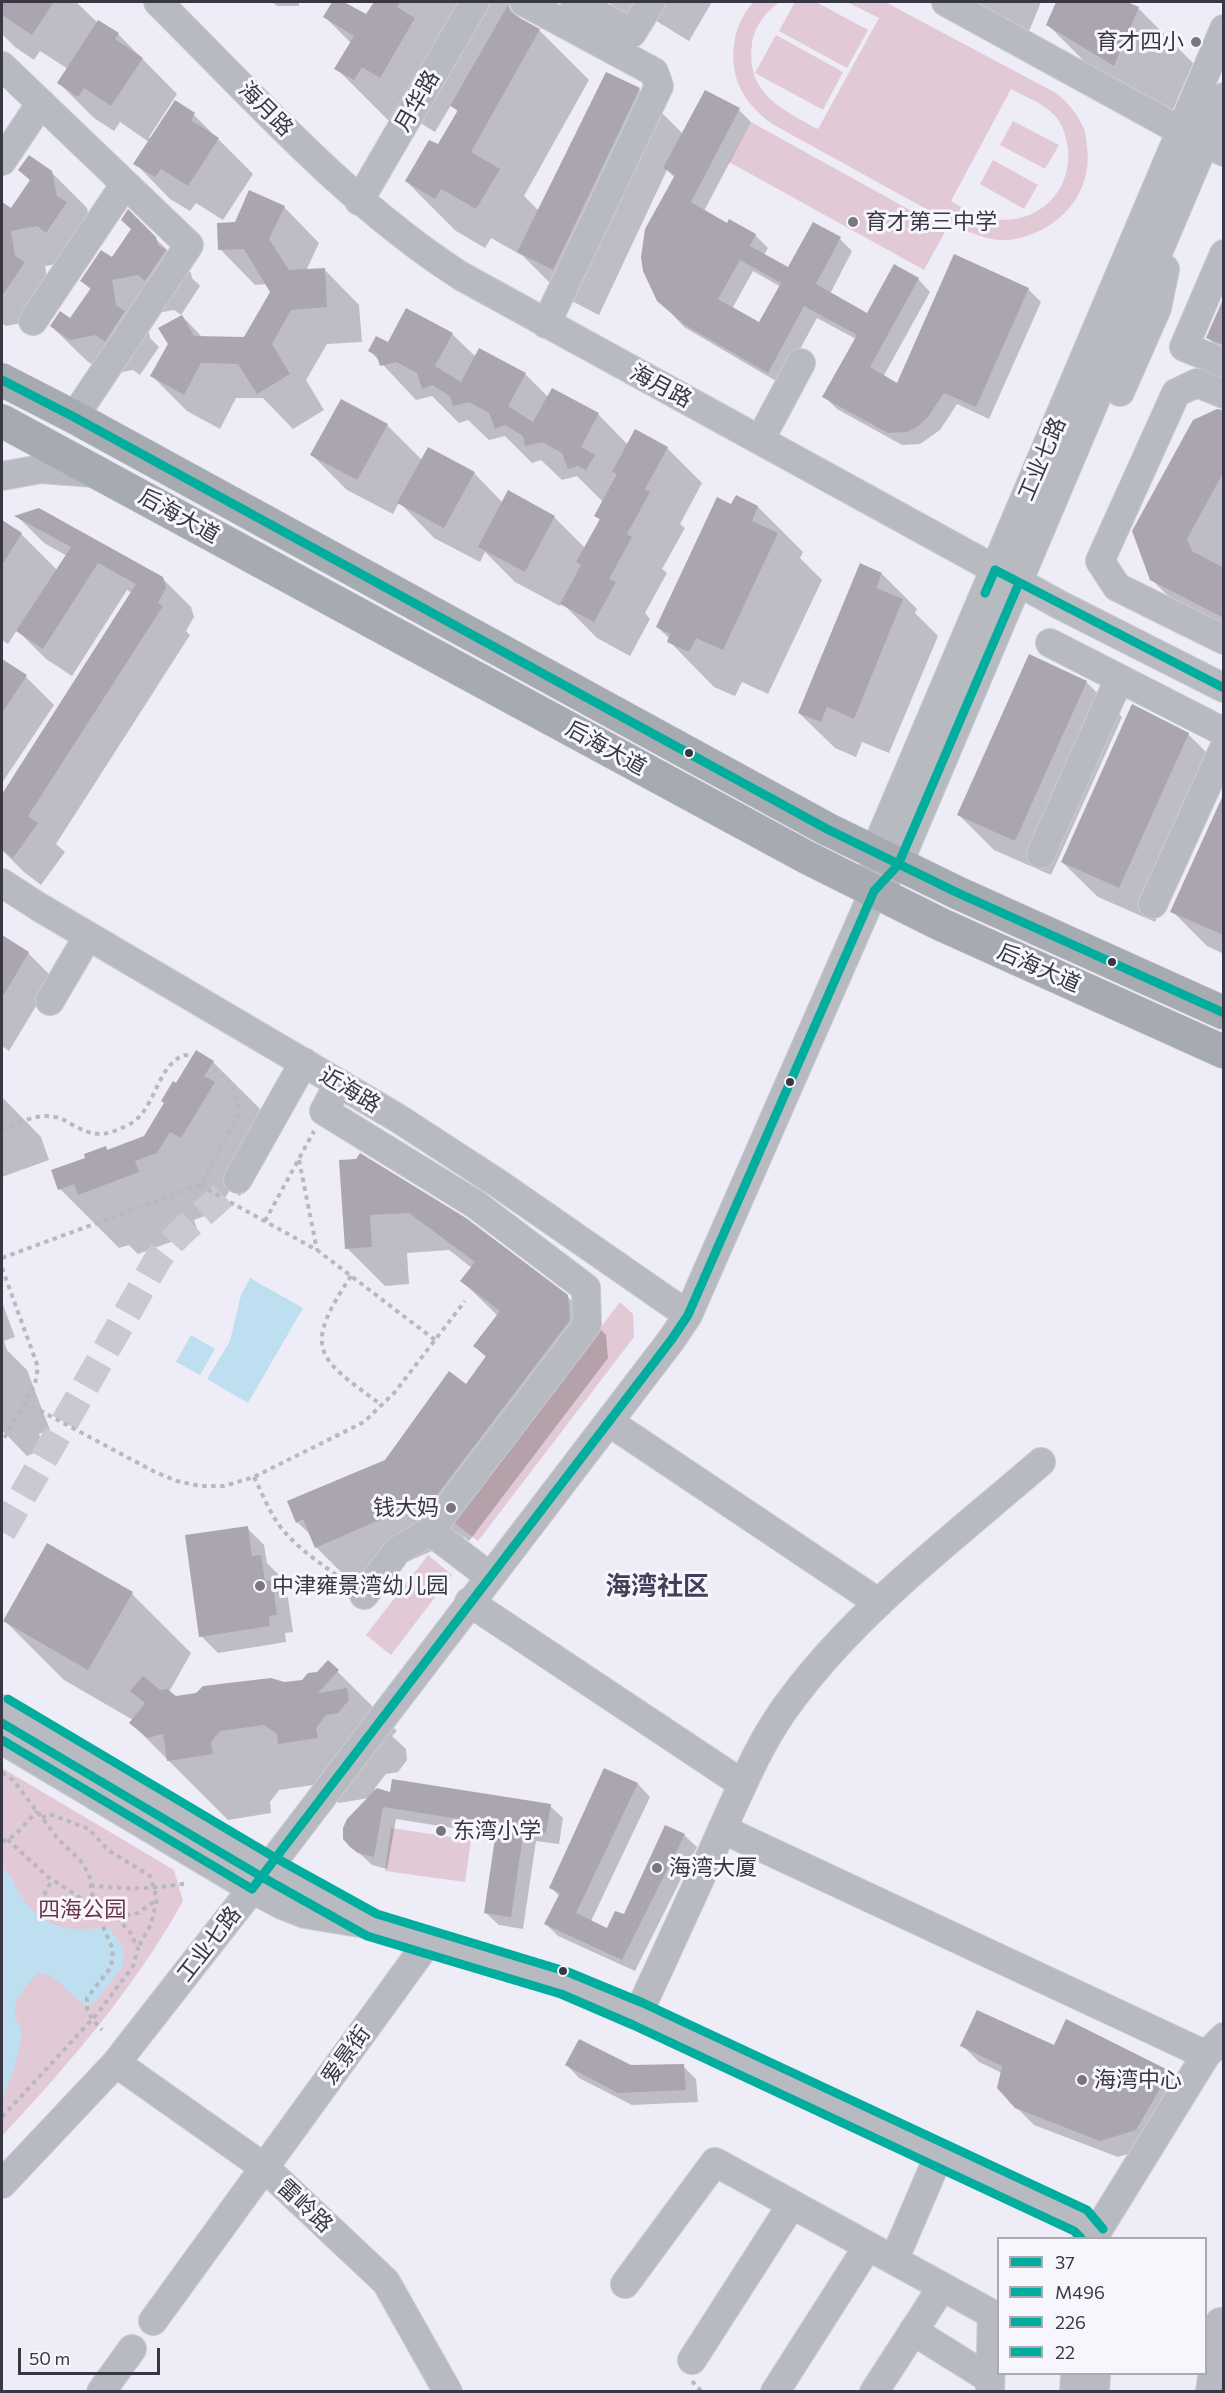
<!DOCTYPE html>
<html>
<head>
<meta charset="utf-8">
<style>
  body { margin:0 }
  #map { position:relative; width:1225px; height:2393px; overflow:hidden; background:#eeecf7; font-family:Commissioner,sans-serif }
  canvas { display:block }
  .frame { position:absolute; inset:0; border:3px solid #393745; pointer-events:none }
  .legend { position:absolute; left:997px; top:2237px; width:210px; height:138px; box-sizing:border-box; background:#f7f6fd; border:2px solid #abaab3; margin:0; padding:8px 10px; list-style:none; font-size:18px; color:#393745 }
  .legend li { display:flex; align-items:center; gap:12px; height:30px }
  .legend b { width:30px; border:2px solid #abaab3 }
  .scale { position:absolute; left:18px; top:2348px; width:142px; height:27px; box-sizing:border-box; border:3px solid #393745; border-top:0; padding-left:8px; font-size:18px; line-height:21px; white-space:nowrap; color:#393745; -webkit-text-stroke:4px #f7f6fd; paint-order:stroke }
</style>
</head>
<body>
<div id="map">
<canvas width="1225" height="2393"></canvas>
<div class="frame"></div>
<ul class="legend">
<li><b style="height:8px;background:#01ad9c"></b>37</li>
<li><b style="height:8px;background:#01ad9c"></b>M496</li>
<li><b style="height:8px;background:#01ad9c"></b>226</li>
<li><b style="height:8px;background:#01ad9c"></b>22</li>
</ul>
<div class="scale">50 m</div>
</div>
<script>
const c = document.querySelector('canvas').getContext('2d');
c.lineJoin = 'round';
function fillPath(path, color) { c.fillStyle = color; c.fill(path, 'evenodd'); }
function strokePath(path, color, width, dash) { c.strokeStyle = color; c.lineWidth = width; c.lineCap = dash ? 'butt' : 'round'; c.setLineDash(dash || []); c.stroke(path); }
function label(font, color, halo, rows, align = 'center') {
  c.font = font + ' Commissioner,"Noto Sans SC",sans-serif'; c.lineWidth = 6; c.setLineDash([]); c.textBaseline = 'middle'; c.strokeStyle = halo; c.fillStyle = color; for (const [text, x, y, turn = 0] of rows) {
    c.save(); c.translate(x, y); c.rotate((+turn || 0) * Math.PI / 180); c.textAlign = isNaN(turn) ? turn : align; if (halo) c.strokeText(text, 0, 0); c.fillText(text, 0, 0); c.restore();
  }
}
fillPath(new Path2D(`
  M754 2H780C766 11 754 27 752 44 745 92 782 110 818 129L879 18 847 2H885L1056 93C1068 103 1078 114 1084 129 1086 134 1086 141 1087 147 1092 184 1071 217 1037 232 1027 236 1013 241 1002 240 989 240 978 235 966 231L774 125C741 102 727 74 736 34 739 23 746 9 754 2ZM1011 89C1023 96 1041 102 1051 112 1062 121 1066 135 1068 149 1072 195 1033 228 988 218 975 216 962 208 951 201Z
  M795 2H816L868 30 847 68 779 31Z
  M776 35 843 72 823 110 755 73Z
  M1013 121 1059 145 1045 169 1000 145Z
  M751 122 946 230 924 270 729 162Z
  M993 160 1038 185 1024 209 980 184Z
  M620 1302 633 1314 634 1337 478 1541 453 1522Z
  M428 1555 452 1575 391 1655 366 1635Z
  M2 1768 174 1870 183 1901C135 1988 69 2064 2 2136Z
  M391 1828 471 1840 465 1882 385 1871Z`), '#e1cad5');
fillPath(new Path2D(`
  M250 1278 303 1308 248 1403 207 1379 230 1341 241 1295Z
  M191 1335 215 1349 200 1375 176 1362Z
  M3 1868C13 1876 14 1886 21 1896 43 1930 71 1932 108 1927L124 1949 123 1966 97 2000 88 2006C69 1997 61 1975 38 1973 27 1985 11 2000 16 2018 19 2025 22 2028 21 2036 19 2058 10 2080 2 2100V1869Z`), '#bedfef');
fillPath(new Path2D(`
  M2 2H76L98 23 118 34 177 94 149 137 151 139 175 102 194 115 253 174 223 220 196 203 190 211 170 199 135 163 149 142 120 122 114 131 94 118 59 83 68 69 40 51 34 60 15 47 2 34Z
  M272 2H299V6H277Z
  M334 2H341L366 16 375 2H512L509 7 524 22 539 30 589 80 524 196 539 211 639 90 683 134 739 110 751 122 704 211 728 225 730 221 755 235 768 248 764 255 789 269 840 239 852 251 830 294 868 315 918 279 930 292 883 377 898 385 1028 289 1041 302 989 419 957 404 940 430 920 444 902 445 837 409 824 396 856 339 817 318 781 384 684 327 659 300 675 178 667 170 599 315 564 297 523 256 491 238 485 248 456 231 406 181 438 147 458 112 451 105 435 132 417 121 391 123 336 68 351 43 325 17ZM753 271 781 287 760 324 732 309Z
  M609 2H712L689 41 653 19 633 26Z
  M968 2H1041L1025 41Z
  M1058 2H1123L1138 8 1193 63 1169 119 1103 80 1048 25Z
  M20 170 51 172 87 208 91 229 73 261 45 266 49 289 32 321 6 326 2 323V204L11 211 31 181Z
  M284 207 319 243 306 271 324 269 359 305 362 342 327 344 306 380 324 410 293 429 263 398H236L220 429 187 411 152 376 182 316 203 338H245L272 292 267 284 255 285 220 249 236 223Z
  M155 238 191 273 192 278 200 286 181 315 174 310 146 315 150 338 159 347 140 375 133 370 107 375 87 361 51 326 71 320 91 290 82 281 112 259Z
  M1224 301V353L1208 338Z
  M452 334 476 357 525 374 549 398 598 414 628 445 667 448 702 483 680 524 685 528 662 569 667 573 645 613 650 619 630 656 597 638 562 603 560 606 515 582 485 552 480 562 434 538 399 502 393 514 347 490 312 455 387 425 422 460 474 473 503 503 554 517 585 548 600 520 596 516 603 502 577 476 562 480 541 460 532 463 505 436 489 440 468 420 459 423 432 396 416 400 370 351 388 344Z
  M1224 411V643L1206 634 1151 579Z
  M736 497 758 507 803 552 800 558 822 580 768 694 742 682 735 696 714 687 669 641 670 639 657 627Z
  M17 516 162 578 191 607 194 617 186 631 190 635 56 844 65 852 41 885 24 872 2 850V797L132 593 127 590 72 676 46 659 17 630 8 644 2 640V522L21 534 57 570 67 556 44 543Z
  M882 574 917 609 915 613 938 636 889 753 862 742 856 757 835 748 799 713Z
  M2 660 26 677 54 705 2 783Z
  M1086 682 1122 717 1051 875 994 850 959 815Z
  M1188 734 1223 769 1155 922 1098 897 1062 862Z
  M1224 796V954L1207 946 1172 911Z
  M2 937 28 953 53 978 9 1051 2 1046Z
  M213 1062 272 1121 273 1142 240 1196 230 1190 216 1212 194 1220 198 1232 138 1254 129 1245 119 1248 60 1189 87 1159 106 1148 109 1151 145 1137 176 1085Z
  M2 1097 41 1137 49 1160 2 1177Z
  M341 1162 567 1296 606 1335 608 1358 469 1541 464 1537 354 1585 316 1547 312 1536 297 1522 386 1461 466 1386 487 1358 475 1346 498 1316 462 1281 472 1268 449 1250 407 1253 409 1284 385 1286 347 1248Z
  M2 1302 15 1337 4 1341 7 1350 27 1370 50 1430 39 1434 44 1449 27 1456 2 1430Z
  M247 1528 264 1545 267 1563 278 1574 280 1590 288 1598 293 1632 285 1633 286 1642 218 1653 201 1636Z
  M48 1545 132 1594 191 1653 169 1692 176 1697 303 1681 318 1674 328 1662 397 1731 392 1736 406 1749 407 1760 398 1772 386 1774 375 1788V1792L550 1806 563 1818 559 1844 536 1841 523 1929 499 1925 486 1913 497 1835 396 1819 387 1869 372 1865 358 1852 369 1798 339 1803 320 1784 279 1790 270 1802 271 1813 228 1820 131 1723 133 1720 64 1680 5 1621Z
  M605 1770 638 1784 650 1797 591 1921 608 1930 625 1916 684 1835 697 1847 635 1971 558 1936 546 1924 560 1897 551 1887Z
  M1066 2021 1170 2073 1186 2090 1153 2146 1118 2157 1034 2125 1016 2107 1002 2073 979 2062 962 2045 1055 2047Z
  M567 2065 683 2066 696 2079 698 2102 632 2105 579 2078Z`), '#0003');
fillPath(new Path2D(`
  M2 2H54L32 35 2 15Z
  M332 2H344L366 14 374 2H400L397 7 415 18 380 78 362 67 354 80 334 69 354 36 323 17Z
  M1056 2H1127L1139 7 1114 66 1046 25Z
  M508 5 510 11 516 16 540 29 471 152 500 169 476 209 441 189 435 199 405 181 429 140 438 144 458 110 450 106Z
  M98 20 119 33 115 39 143 58 111 106 84 88 78 97 57 83Z
  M606 72 640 88 553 270 517 252Z
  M705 90 740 108 691 202 727 223 729 219 756 234 750 246 788 267 813 222 841 237 816 284 867 313 894 264 919 278 870 367 897 383 954 254 1029 288 976 407 944 393 928 417 917 427 907 432 888 433 822 397 857 335 804 306 768 373 685 325 657 301 643 271 641 257 645 229 675 175 663 168ZM740 260 781 283 759 322 718 299Z
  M175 100 195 113 191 120 219 138 188 186 161 169 155 177 133 164Z
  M29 155 52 171 57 196 67 202 46 233 37 226 11 231 15 256 25 262 2 296V202L11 208 30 180 18 170Z
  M249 190 285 206 269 239 289 270 325 268 327 307 291 310 272 344 290 374 257 394 238 364 201 363 184 395 150 376 168 344 158 328 182 315 194 336 244 337 270 292 244 249 218 250 217 223 235 222Z
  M128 209 156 237 158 245 166 250 145 281 138 275 112 280 116 305 125 311 105 342 96 335 70 340 50 326 60 311 70 318 91 288 80 281 101 250 112 257 131 229 121 220Z
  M1224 297V345L1206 338Z
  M406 308 453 333 435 366 461 382 479 348 526 373 508 406 533 422 552 388 599 413 581 447 595 455 586 470 578 466 568 469 562 453 542 442 525 446 523 436 505 425 495 429 489 413 469 402 453 406 450 396 432 385 422 389 417 373 396 362 380 366 377 356 368 351 376 336 388 342Z
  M341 399 388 424 357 480 310 455Z
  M1217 409 1224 410V471L1187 539 1192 551 1224 568V618L1150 580 1132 531 1193 420Z
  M635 429 668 447 645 489 650 492 627 534 632 537 609 579 616 582 594 622 560 604 581 565 576 562 600 519 594 516 617 474 612 472Z
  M428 447 475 472 444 528 397 503Z
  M508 490 555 516 525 572 478 547Z
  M736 495 758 506 752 521 778 533 723 650 696 638 689 652 667 642 670 634 656 627 717 497 731 504Z
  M39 508 163 577 166 588 158 603 163 606 28 816 38 823 13 858 2 850V794L136 584 98 563 43 649 16 631 71 547 14 516Z
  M2 520 22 533 2 565Z
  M860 563 882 573 876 588 903 599 854 719 827 707 821 722 798 713Z
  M1029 654 1087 681 1015 841 957 815Z
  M2 659 27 675 2 713Z
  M1132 704 1189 733 1119 888 1061 862Z
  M1224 793V935L1170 912Z
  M2 935 29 952 2 998Z
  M196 1050 214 1061 204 1076 215 1082 181 1138 170 1132 157 1153 135 1161 139 1172 78 1195 74 1184 58 1190 51 1170 85 1158 84 1154 106 1146 107 1150 144 1136 164 1103 161 1101 173 1081 176 1083Z
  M360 1153 466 1218 568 1295 570 1320 430 1504 425 1500 315 1548 303 1519 296 1523 287 1501 385 1460 449 1371 466 1384 486 1356 473 1346 500 1311 460 1281 475 1262 409 1213 370 1215 372 1247 345 1249 339 1160 356 1159Z
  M248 1526 252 1556 261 1555 265 1581 272 1580 277 1615 269 1616 270 1626 199 1637 185 1535Z
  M47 1543 133 1592 88 1670 3 1621Z
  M328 1660 339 1670 318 1693 347 1688 349 1700 338 1713 326 1715 316 1728 318 1738 278 1744 277 1734 264 1725 220 1731 211 1742 213 1754 167 1761 163 1734 148 1738 129 1723 145 1703 130 1691 143 1676 160 1690 167 1689 176 1696 196 1693 203 1686 271 1678 284 1682 302 1680 308 1673 317 1672Z
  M604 1768 638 1783 576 1913 607 1928 615 1911 624 1914 665 1825 685 1834 622 1960 544 1924 560 1893 549 1888Z
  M392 1779 551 1804 546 1833 524 1829 511 1917 484 1913 497 1825 383 1807 374 1857 358 1853 350 1847 343 1839V1828L347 1819 377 1788 390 1792Z
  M977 2010 1054 2045 1066 2019 1170 2071 1136 2130 1100 2141 1015 2108 997 2088 1002 2066 960 2046Z
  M579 2039 631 2065 684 2064 686 2090 618 2093 565 2065Z`), '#aba5b0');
strokePath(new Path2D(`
  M2 1532 158 1259C182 1225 212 1210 238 1179`), '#cac8d3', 28, [28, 14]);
const minor = new Path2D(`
  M158 2C255 98 346 202 461 276L1060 605 1224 688
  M524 2 654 72 659 86 546 324
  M575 2 632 33 651 2
  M946 2 1181 131 1224 152
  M2 66 189 245 74 417
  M2 161 41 103
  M359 201 475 2
  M1224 254 1184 347 1224 363
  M33 321 125 184
  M1120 392 1157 308 1165 269
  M1224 394 1197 383 1176 393 1100 561 1117 587 1224 640
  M760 440 801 363
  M2 476 41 469 94 473
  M1050 643 1224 732
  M1041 854 1119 679
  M874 873V853L1224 29
  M2 883 39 907 396 1117 499 1184 688 1315
  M1153 904 1224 748
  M50 1001 88 936
  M339 1083 324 1111 475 1204 586 1288 587 1325 430 1531 397 1551 364 1595
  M238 1179 304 1062
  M609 1422 879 1603
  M430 1531 489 1576
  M469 1602 741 1783
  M2 1709 268 1867 357 1916
  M2 1740 252 1889 282 1905 305 1914 372 1925 565 1983 638 2014 1082 2221 1095 2238
  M722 1829 1206 2055
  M638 2014C666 1953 694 1893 721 1832 743 1784 761 1738 794 1696 862 1606 957 1535 1041 1462
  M116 2063 265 2168 386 2282 448 2392
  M2 2184 116 2063 252 1889 672 1339 688 1315 874 891 898 865 1224 97
  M1093 2238 1206 2055 1224 2037
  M894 2260 939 2155
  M625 2284 715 2162 992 2314 990 2392
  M153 2321 428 1942
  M913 2331 990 2379
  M692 2360 792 2204
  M101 2392 132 2349
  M775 2392 868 2246
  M874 2392 942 2287
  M1074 2392 1075 2374
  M1095 2392 1096 2374
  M1210 2392 1220 2322`);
const major = new Path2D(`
  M2 380 74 417 827 829 958 893 1224 1013
  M2 421 806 857 940 924 1224 1052`);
strokePath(minor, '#cbc9d3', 30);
strokePath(major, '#cbc9d3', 34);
strokePath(new Path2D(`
  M2 1130C18 1123 37 1113 55 1117 61 1118 66 1121 71 1124 94 1137 104 1137 128 1125 156 1112 155 1067 184 1055L192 1056
  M299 1160 317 1250
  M200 1185 223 1198
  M230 1202 317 1250 435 1340
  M265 1221 314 1131
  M2 1258 200 1185 238 1115C241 1091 229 1078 210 1067
  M2 1268 38 1367 35 1384 2 1442
  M351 1276C302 1350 316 1357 383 1406
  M24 1402 155 1472 177 1481 200 1486H224L254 1477 364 1422 395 1392 465 1301
  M254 1477C261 1491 267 1506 275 1519 292 1546 322 1564 346 1582
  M2 1773 13 1780 59 1840 80 1860 89 1874 94 1905 113 1950 111 1967 87 1998V2009L92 2019 102 2030
  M42 1818 49 1814 89 1829 108 1850 150 1876 157 1899 151 1924 138 1948
  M2 1842 15 1835 37 1811
  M90 1885C123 1890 154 1889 188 1883
  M44 1895 52 1880
  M117 1917 138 1913 156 1900
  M2 2117 98 2013 133 1966 138 1949 130 1932 116 1917 81 1898 48 1877 7 1839
  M692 2381 702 2392`), '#b8b9bf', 4, [4.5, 4.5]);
strokePath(minor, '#b7bac1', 28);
strokePath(major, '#a6aab1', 33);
strokePath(new Path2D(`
  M2 380 74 417 827 829 958 893 1224 1013`), '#01ad9c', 9);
strokePath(new Path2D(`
  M985 593 995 570 1224 688
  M2 1740 252 1889 672 1339 688 1315 874 891 898 865 1019 583`), '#01ad9c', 9);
strokePath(new Path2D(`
  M2 1723 262 1877 367 1936 561 1994 633 2025 1074 2231 1081 2238`), '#01ad9c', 9);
strokePath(new Path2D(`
  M8 1699 274 1857 377 1914 568 1972 643 2003 1087 2210 1103 2229`), '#01ad9c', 9);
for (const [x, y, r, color] of [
  [1196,42,6,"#787683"],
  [853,222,6,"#787683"],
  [689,753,5,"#393745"],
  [1112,962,5,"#393745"],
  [790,1082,5,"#393745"],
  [451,1508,6,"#787683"],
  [260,1586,6,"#787683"],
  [441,1831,6,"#787683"],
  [657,1868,6,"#787683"],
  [563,1971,5,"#393745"],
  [1082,2080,6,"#787683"]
]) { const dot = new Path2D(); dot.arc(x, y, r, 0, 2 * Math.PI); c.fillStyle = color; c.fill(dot); strokePath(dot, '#f7f6fd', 2); }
label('22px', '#393745', '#f7f6fd', [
  ["育才四小",1184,42,"right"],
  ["育才第三中学",865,222],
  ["钱大妈",439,1508,"right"],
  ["中津雍景湾幼儿园",272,1586],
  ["东湾小学",453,1831],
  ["海湾大厦",669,1868],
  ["海湾中心",1094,2080]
], 'left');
label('22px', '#393745', '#f7f6fd', [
  ["月华路",417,101,-60],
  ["海月路",266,109,45],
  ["海月路",661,386,28],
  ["工业七路",1042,459,-67],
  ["后海大道",179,516,29],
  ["后海大道",606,748,29],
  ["后海大道",1039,968,24],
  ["近海路",350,1090,31],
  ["工业七路",209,1944,-52],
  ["爱景街",346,2055,-54],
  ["雷岭路",305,2206,43]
]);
label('22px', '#6e3549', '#f7f6fd', [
  ["四海公园",82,1910]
]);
label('bold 26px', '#433f5a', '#f7f6fd', [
  ["海湾社区",657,1586]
]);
</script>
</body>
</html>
